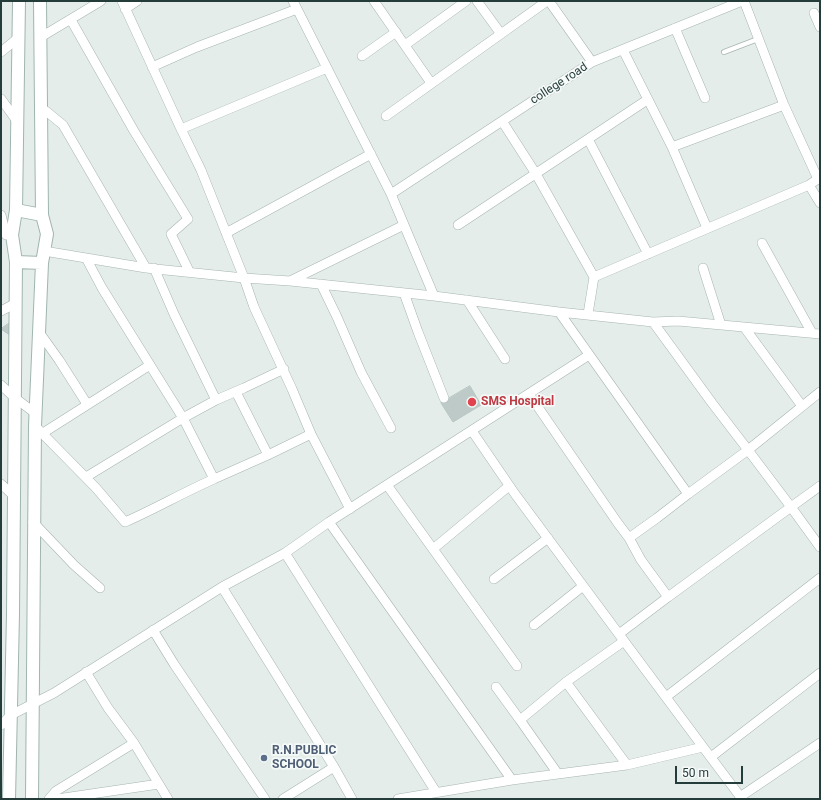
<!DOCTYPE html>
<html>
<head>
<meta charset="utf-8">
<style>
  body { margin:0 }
  #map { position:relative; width:821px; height:800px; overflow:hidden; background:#e4edea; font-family:Roboto,sans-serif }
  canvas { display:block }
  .frame { position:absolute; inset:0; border:2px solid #253d3a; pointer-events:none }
  .scale { position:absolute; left:675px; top:766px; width:68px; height:18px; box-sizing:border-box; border:2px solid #253d3a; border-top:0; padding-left:5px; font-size:12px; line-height:14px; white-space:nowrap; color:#253d3a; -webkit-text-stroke:3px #f5f9f8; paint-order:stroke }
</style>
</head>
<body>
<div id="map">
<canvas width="821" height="800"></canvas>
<div class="frame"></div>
<div class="scale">50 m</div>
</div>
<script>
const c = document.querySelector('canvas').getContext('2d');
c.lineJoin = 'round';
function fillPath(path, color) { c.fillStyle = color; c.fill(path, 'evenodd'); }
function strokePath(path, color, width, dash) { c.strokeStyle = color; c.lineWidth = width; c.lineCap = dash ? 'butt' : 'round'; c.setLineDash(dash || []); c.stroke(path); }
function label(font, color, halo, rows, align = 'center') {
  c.font = font + ' Roboto,sans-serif'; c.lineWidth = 3.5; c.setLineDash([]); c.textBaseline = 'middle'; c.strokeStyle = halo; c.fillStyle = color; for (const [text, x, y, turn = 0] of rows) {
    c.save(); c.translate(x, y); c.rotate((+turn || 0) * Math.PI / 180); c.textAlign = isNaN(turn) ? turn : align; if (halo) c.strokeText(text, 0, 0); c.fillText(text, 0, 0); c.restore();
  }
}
const building = new Path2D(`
  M11 322V336L1 329Z
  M470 386 481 405 453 422 441 403Z`);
fillPath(building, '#bdcac7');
strokePath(building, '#b7c6c2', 1);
const lane = new Path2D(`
  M724 52 758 39`);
const street = new Path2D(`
  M122 1 181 129 201 170 244 278 254 307 292 389 311 434 350 509
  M293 1 391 194 434 296
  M374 1 431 83
  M477 1 501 34
  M549 1 592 62
  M125 9 137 1
  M814 13 820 27
  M71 20 134 131 188 219 171 234 189 271
  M675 28 705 98
  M41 37 101 1
  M405 45 466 1
  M623 50 672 147 707 228
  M1 52 18 38
  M362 56 396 32
  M152 67 197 47 297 9
  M1 99 17 121
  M41 114 46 111 63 125 146 268
  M386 116 547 1
  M502 121 536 174 594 277 588 314
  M181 129 327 68
  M588 139 648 254
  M672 147 784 105
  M809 185 820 203
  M391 194 592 62 742 1
  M1 215 6 235
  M458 225 647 100
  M226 233 371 154
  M762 243 812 333
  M44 251 146 268 244 278 290 281 434 296 559 312 653 322 678 321 820 334
  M154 268 174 314 216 400 244 388 284 369
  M703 268 721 325
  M594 277 809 185 818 179 784 105 744 1
  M290 281 404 225
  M321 284 337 317 361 372 391 428
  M404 293 418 332 444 398
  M467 300 505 359
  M1 311 16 303
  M559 312 688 494 748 450 712 403 653 322
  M744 327 802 406
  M39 332 59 360 87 404
  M1 385 15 398 35 413
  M236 392 268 455 311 434
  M820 392 748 450 791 507 820 486
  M529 394 617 522 629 538 657 518 688 494
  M216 400 183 418 214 479 268 455
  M35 426 96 488 125 522C155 509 184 492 214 479
  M472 431 515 494 624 641
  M43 433 150 365
  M86 477 183 418 102 288 86 258
  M1 484 14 496
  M387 485 517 666
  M33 522 74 565 100 588
  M329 522 512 780
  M433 549 509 486
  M285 553 436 792
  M494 579 548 538
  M222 587 334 767 283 799
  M668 597 791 507 820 547
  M534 625 583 586
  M153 630 174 664 265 799
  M619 634 668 597 641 560 629 538
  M86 672 108 708 134 743 168 799
  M496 687 520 720
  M666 697 820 578
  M1 725 11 715 54 693 222 587 285 553 329 522 589 355
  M711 757 820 673
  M627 765 566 682 624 641 703 747
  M334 767 352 799
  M558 774 520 720 566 682
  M740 797 820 743
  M49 799 56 791 134 743
  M57 799 159 784
  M398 799 512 780 627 765 703 747 742 799`);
const secondary = new Path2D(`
  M40 1 42 215
  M16 210 19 1
  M9 799 13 614 16 262
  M32 799 35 426 42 263 47 234 42 215 16 210 12 235 16 262 42 263`);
strokePath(lane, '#a7b5b2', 6);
strokePath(street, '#a7b5b2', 10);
strokePath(secondary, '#a0b5b0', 14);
strokePath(lane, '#fff', 4.5);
strokePath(street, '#fff', 9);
strokePath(secondary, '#fff', 12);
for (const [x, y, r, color] of [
  [472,402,5,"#e0444e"],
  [264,758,4,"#5c6f8a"]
]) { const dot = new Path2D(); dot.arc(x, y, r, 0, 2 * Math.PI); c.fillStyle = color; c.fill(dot); strokePath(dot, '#f5f9f8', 1.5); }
label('12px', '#253d3a', '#f5f9f8', [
  ["college road",559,84,-33]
]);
label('bold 12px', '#be3a42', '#f5f9f8', [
  ["SMS Hospital",481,402]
], 'left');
label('bold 12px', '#4e5e75', '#f5f9f8', [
  ["R.N.PUBLIC",272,751],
  ["SCHOOL",272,765]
], 'left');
</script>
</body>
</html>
